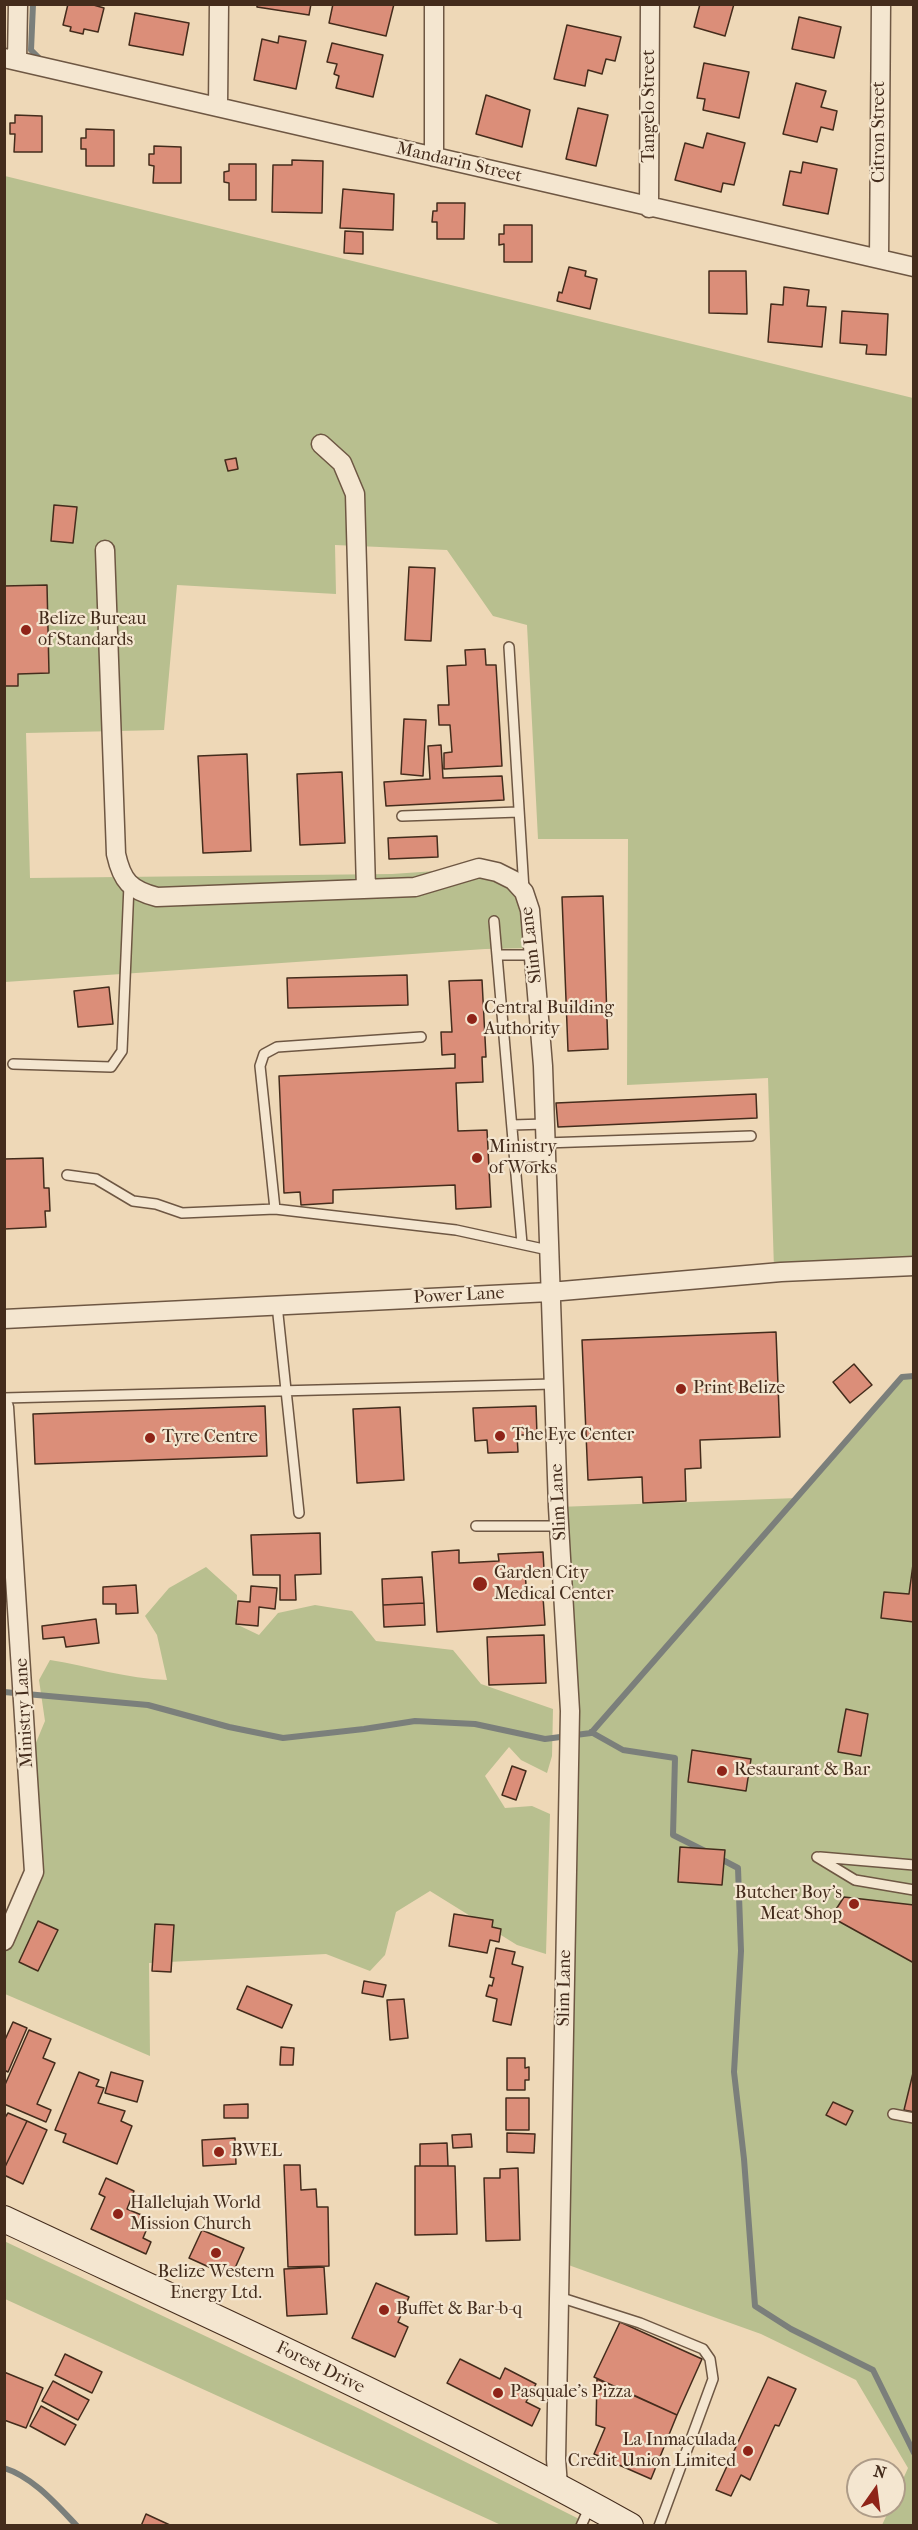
<!DOCTYPE html>
<html>
<head>
<meta charset="utf-8">
<style>
  body { margin:0 }
  #map { position:relative; width:918px; height:2530px; overflow:hidden; background:#eed8b7; font-family:"IM FELL French Canon",serif }
  canvas { display:block }
  .frame { position:absolute; inset:0; border:6px solid #442c1c; pointer-events:none }
  .north { position:absolute; left:846px; top:2458px; width:60px; height:60px; box-sizing:border-box; background:#f4e6d0; border:2px solid #ae9c88; border-radius:50%; rotate:14deg; font-size:16px; font-weight:700; line-height:24px; text-align:center; color:#442c1c }
  .north::after { content:''; display:block; margin:auto; width:21px; height:27px; background:#8f2418; clip-path:polygon(50% 0,100% 100%,50% 72%,0 100%) }
</style>
</head>
<body>
<div id="map">
<canvas width="918" height="2530"></canvas>
<div class="frame"></div>
<div class="north">N</div>
</div>
<script>
const c = document.querySelector('canvas').getContext('2d');
c.lineJoin = 'round';
function fillPath(path, color) { c.fillStyle = color; c.fill(path, 'evenodd'); }
function strokePath(path, color, width, dash) { c.strokeStyle = color; c.lineWidth = width; c.lineCap = dash ? 'butt' : 'round'; c.setLineDash(dash || []); c.stroke(path); }
function label(font, color, halo, rows, align = 'center') {
  c.font = font + ' "IM FELL French Canon",serif'; c.lineWidth = 4.5; c.setLineDash([]); c.textBaseline = 'middle'; c.strokeStyle = halo; c.fillStyle = color; for (const [text, x, y, turn = 0] of rows) {
    c.save(); c.translate(x, y); c.rotate((+turn || 0) * Math.PI / 180); c.textAlign = isNaN(turn) ? turn : align; if (halo) c.strokeText(text, 0, 0); c.fillText(text, 0, 0); c.restore();
  }
}
fillPath(new Path2D(`
  M5 176 913 398V1265L774 1269 768 1078 627 1085 628 839H538L527 625 493 616 447 550 335 545 336 594 177 585 164 730 26 733 30 878 392 874 479 868 513 880 533 948 485 949 5 982Z
  M913 1376V2525H882L891 2506H894V2499L908 2468 856 2380 761 2334 560 2262 570 1711 558 1507 797 1498 902 1377Z
  M206 1567 237 1595 236 1624 259 1635 278 1613 315 1605 352 1611 376 1641 453 1650 481 1684 553 1709 552 1756 547 1773 521 1760 509 1747 485 1776 505 1808 532 1806 550 1814 546 1954 517 1945 430 1891 396 1912 385 1955 370 1971 326 1954 149 1963 150 2056 5 1994V1941L34 1872 28 1762 45 1721 39 1680 50 1660C89 1666 127 1679 167 1680L157 1635 145 1616 169 1588Z
  M4 2241 362 2410 591 2525H501L5 2299Z`), '#b8bf8f');
strokePath(new Path2D(`
  M33 4 31 50 43 62
  M4 1692 148 1705 229 1727 283 1738 364 1729 415 1721 475 1724 545 1739 591 1733 902 1377 914 1376
  M591 1732 623 1750 675 1758 673 1835 705 1851
  M717 1857 738 1868 741 1951 734 2072 744 2159 755 2306 791 2329 873 2370 914 2453
  M4 2468C33 2477 56 2504 77 2526`), '#7b7f7b', 6);
const building = new Path2D(`
  M68 4H90L104 8 98 32 84 29 83 34 70 31 71 27 63 25Z
  M257 4H311L309 15 257 7Z
  M333 4H394L386 36 329 23Z
  M700 4H734L725 36 694 27Z
  M135 13 189 23 183 55 129 45Z
  M799 17 841 27 834 58 792 49Z
  M567 25 621 37 615 61 606 59 602 74 588 70 585 86 554 79Z
  M279 36 306 41 296 89 254 80 262 39 278 43Z
  M332 43 383 55 373 97 336 88 339 76 334 74 337 64 327 62Z
  M704 63 749 72 739 118 703 110 705 99 697 98Z
  M796 83 826 91 821 107 837 111 833 130 821 127 817 142 783 134Z
  M486 95 530 110 522 147 476 134Z
  M578 108 608 115 596 166 566 159Z
  M15 115 42 116V152H14L15 134H10V123H15Z
  M86 129 114 130V166H86V149H81V138H86Z
  M707 133 745 143 734 185 723 183 721 192 675 180 685 143 703 148Z
  M154 146 181 147V183H153L154 166 149 165V154H154Z
  M292 160 323 161 322 213 272 212 273 165H292Z
  M803 162 837 169 828 214 783 205 790 171 801 173Z
  M229 164H256V200H229V183L224 182V172L229 171Z
  M343 189 394 194 393 230 340 228Z
  M437 203H465L464 239H437V222H432L433 211H437Z
  M504 225H532V262H504V244L499 245V234H504Z
  M345 231 363 232V254L344 253Z
  M569 267 586 271 585 276 597 279 590 309 557 301 559 292 562 293Z
  M709 271H746L747 314 709 313Z
  M784 287 809 290 807 306 826 307 822 347 768 342 771 304 783 305Z
  M842 311 888 314 886 355 866 354 867 345 840 343Z
  M236 458 238 469 228 471 225 460Z
  M54 505 77 507 73 543 51 541Z
  M409 567 435 568 431 641 405 640Z
  M47 585 49 673 18 674V686H4V586Z
  M485 649 486 665H496L502 766 444 769V753L452 752 450 725H439L438 705H449L447 666 466 665 465 650Z
  M404 719 426 720 423 776 401 774Z
  M441 745 443 778 502 776 504 800 386 806 384 782 430 779 428 746Z
  M247 754 251 851 203 853 198 756Z
  M342 772 345 843 300 845 297 774Z
  M437 836 438 857 389 859 388 838Z
  M603 896 608 1049 568 1051 562 897Z
  M407 975 408 1005 288 1008 287 978Z
  M482 980 486 1057H482L483 1082 456 1083 458 1131 487 1130 491 1207 456 1209 455 1185 333 1190V1203L301 1205 300 1192 284 1193 279 1076 455 1068V1054L442 1055 441 1032H452L449 981Z
  M109 987 113 1024 78 1027 74 991Z
  M756 1094 757 1118 558 1127 556 1103Z
  M43 1158 44 1188H49L50 1211H45L46 1227 4 1229V1159Z
  M776 1332 780 1437 700 1440 701 1468 685 1469 686 1501 643 1503 642 1477 588 1480 582 1340Z
  M854 1364 872 1385 850 1403 833 1382Z
  M265 1406 267 1456 35 1464 33 1414Z
  M536 1406 537 1435H517L518 1452 488 1453 487 1440 475 1441 473 1408Z
  M400 1407 404 1480 357 1483 353 1409Z
  M320 1533 321 1574 295 1575 296 1600H280V1575H253L251 1535Z
  M459 1550V1563L499 1561 498 1554 543 1552 544 1569 525 1571 527 1598 543 1597 545 1625 437 1632 432 1552Z
  M914 1557V1622L881 1618 884 1592 909 1594Z
  M422 1577 424 1603 383 1605 382 1579Z
  M136 1585 138 1613 116 1614V1604H103V1587Z
  M251 1586 277 1588 275 1609 259 1607 258 1626 236 1624 238 1601 250 1602Z
  M424 1603 425 1625 384 1627 383 1605Z
  M96 1619 99 1643 66 1647 64 1637 43 1639 42 1626Z
  M544 1635 546 1683 489 1685 487 1637Z
  M846 1709 868 1714 861 1756 838 1752Z
  M692 1750 751 1759 746 1791 688 1782Z
  M512 1766 526 1771 516 1800 502 1795Z
  M680 1847 725 1850 722 1885 678 1882Z
  M844 1897 914 1905V1963L831 1917Z
  M454 1914 493 1920 492 1927 501 1929 499 1942 490 1940 487 1953 449 1946Z
  M38 1921 58 1930 38 1971 19 1962Z
  M155 1924 174 1925 171 1972 152 1971Z
  M496 1948 515 1952 512 1964 523 1967 511 2025 493 2021 497 1999 486 1996 489 1985 492 1986 494 1978 490 1977Z
  M364 1981 386 1985 383 1997 362 1993Z
  M247 1986 292 2005 282 2028 237 2009Z
  M404 1999 408 2038 390 2040 387 2000Z
  M13 2022 27 2028 8 2072 4 2070V2042Z
  M29 2030 51 2039 43 2058 55 2063 37 2104 51 2110 46 2122 4 2104V2087Z
  M281 2047 294 2048 293 2065H280Z
  M507 2058H525V2068L529 2067V2080H525V2090H507Z
  M914 2069V2112L904 2110Z
  M79 2072 99 2080 96 2086 104 2088 98 2103 125 2111 121 2121 132 2126 117 2164 63 2142 66 2134 55 2130Z
  M111 2072 143 2081 137 2102 105 2093Z
  M506 2098H529V2130H506Z
  M833 2102 853 2111 846 2125 826 2115Z
  M248 2104V2118H224V2105Z
  M8 2113 27 2121 4 2169V2119Z
  M27 2121 47 2130 23 2184 4 2175V2169Z
  M507 2133 535 2134 534 2153 507 2152Z
  M471 2134 472 2147 453 2148 452 2135Z
  M235 2138 236 2164 203 2166 202 2140Z
  M447 2143 448 2166H420V2144Z
  M284 2165H300L301 2190 316 2189 317 2207H328L329 2266 288 2267Z
  M415 2166H455L457 2234 415 2235Z
  M518 2168 520 2240 486 2241 484 2178H500V2169Z
  M106 2178 134 2191 127 2209 151 2219 143 2238 151 2242 146 2254 91 2229 105 2197 99 2194Z
  M202 2230 244 2248 231 2277 189 2258Z
  M324 2267 327 2314 287 2316 284 2269Z
  M376 2283 409 2297 398 2322 408 2327 395 2357 352 2338Z
  M620 2322 702 2359 677 2415 594 2377Z
  M65 2354 102 2372 92 2393 55 2375Z
  M460 2359 500 2379 505 2368 536 2384 526 2402 540 2409 532 2426 447 2383Z
  M4 2372 43 2388 26 2428 4 2420Z
  M768 2377 796 2389 779 2426 775 2425 750 2480 741 2475 731 2496 716 2490Z
  M597 2379 677 2415 651 2479 594 2454 605 2428 596 2425Z
  M53 2381 89 2400 78 2420 42 2401Z
  M41 2406 76 2425 65 2445 30 2426Z
  M146 2514 172 2526H141Z`);
fillPath(building, '#db8e79');
strokePath(building, '#442c1c', 1.5);
const service = new Path2D(`
  M509 647 524 890
  M402 816 519 812
  M494 921 522 1244
  M497 955H534
  M13 1064 111 1067 122 1051 129 885
  M512 1125 545 1124
  M545 1143 751 1136
  M515 1158 546 1156
  M67 1175 96 1179 133 1201 156 1204 182 1213 275 1209 456 1230 548 1250
  M275 1209 260 1066 264 1054 277 1047 421 1037
  M277 1305 299 1513
  M4 1398 553 1384
  M476 1526H559
  M817 1857 855 1880 914 1890
  M820 1857 914 1865
  M893 2114 914 2118
  M559 2297 640 2323 703 2349 710 2359 713 2379 659 2526
  M581 2526 590 2506`);
const minor = new Path2D(`
  M4 58 914 267
  M17 61 18 4
  M218 107 219 4
  M434 157V4
  M649 208 650 4
  M879 259 881 4
  M321 444 342 463 355 494 366 889
  M105 550 116 854C122 881 130 890 157 897L415 887 479 868 497 872 513 880 524 892 530 910 543 1066 558 1507 570 1711 556 2459 558 2486
  M4 1319 550 1292 781 1272 914 1266
  M4 1407 34 1872 4 1941`);
const secondary = new Path2D(`
  M4 2219C215 2318 427 2413 630 2526`);
strokePath(service, '#6e5743', 12);
strokePath(minor, '#6e5743', 21);
strokePath(secondary, '#442c1c', 28);
strokePath(service, '#f4e6d0', 9);
strokePath(minor, '#f4e6d0', 18);
strokePath(secondary, '#f4e6d0', 26);
for (const [x, y, r, color] of [
  [26,630,6,"#8f2418"],
  [472,1019,6,"#8f2418"],
  [477,1158,6,"#8f2418"],
  [681,1389,6,"#8f2418"],
  [500,1436,6,"#8f2418"],
  [150,1438,6,"#8f2418"],
  [480,1584,8,"#8f2418"],
  [722,1771,6,"#8f2418"],
  [854,1904,6,"#8f2418"],
  [219,2152,6,"#8f2418"],
  [118,2214,6,"#8f2418"],
  [216,2253,6,"#8f2418"],
  [384,2310,6,"#8f2418"],
  [498,2393,6,"#8f2418"],
  [748,2451,6,"#8f2418"]
]) { const dot = new Path2D(); dot.arc(x, y, r, 0, 2 * Math.PI); c.fillStyle = color; c.fill(dot); strokePath(dot, '#f4e6d0', 2); }
label('18px', '#442c1c', '#f4e6d0', [
  ["Tangelo Street",650,106,-90],
  ["Citron Street",880,132,-90],
  ["Mandarin Street",459,163,13],
  ["Slim Lane",532,945,-97],
  ["Power Lane",459,1296,-3],
  ["Slim Lane",559,1502,-93],
  ["Ministry Lane",25,1713,-93],
  ["Slim Lane",565,1988,-89],
  ["Forest Drive",320,2368,26]
]);
label('18px', '#442c1c', '#f4e6d0', [
  ["Belize Bureau",38,620],
  ["of Standards",38,641],
  ["Central Building",484,1009],
  ["Authority",484,1030],
  ["Ministry",489,1148],
  ["of Works",489,1169],
  ["Print Belize",693,1389],
  ["The Eye Center",512,1436],
  ["Tyre Centre",162,1438],
  ["Garden City",494,1574],
  ["Medical Center",494,1595],
  ["Restaurant & Bar",734,1771],
  ["Butcher Boy's",842,1894,"right"],
  ["Meat Shop",842,1915,"right"],
  ["BWEL",231,2152],
  ["Hallelujah World",130,2204],
  ["Mission Church",130,2225],
  ["Belize Western",216,2273,"center"],
  ["Energy Ltd.",216,2294,"center"],
  ["Buffet & Bar-b-q",396,2310],
  ["Pasquale's Pizza",510,2393],
  ["La Inmaculada",736,2441,"right"],
  ["Credit Union Limited",736,2462,"right"]
], 'left');
</script>
</body>
</html>
